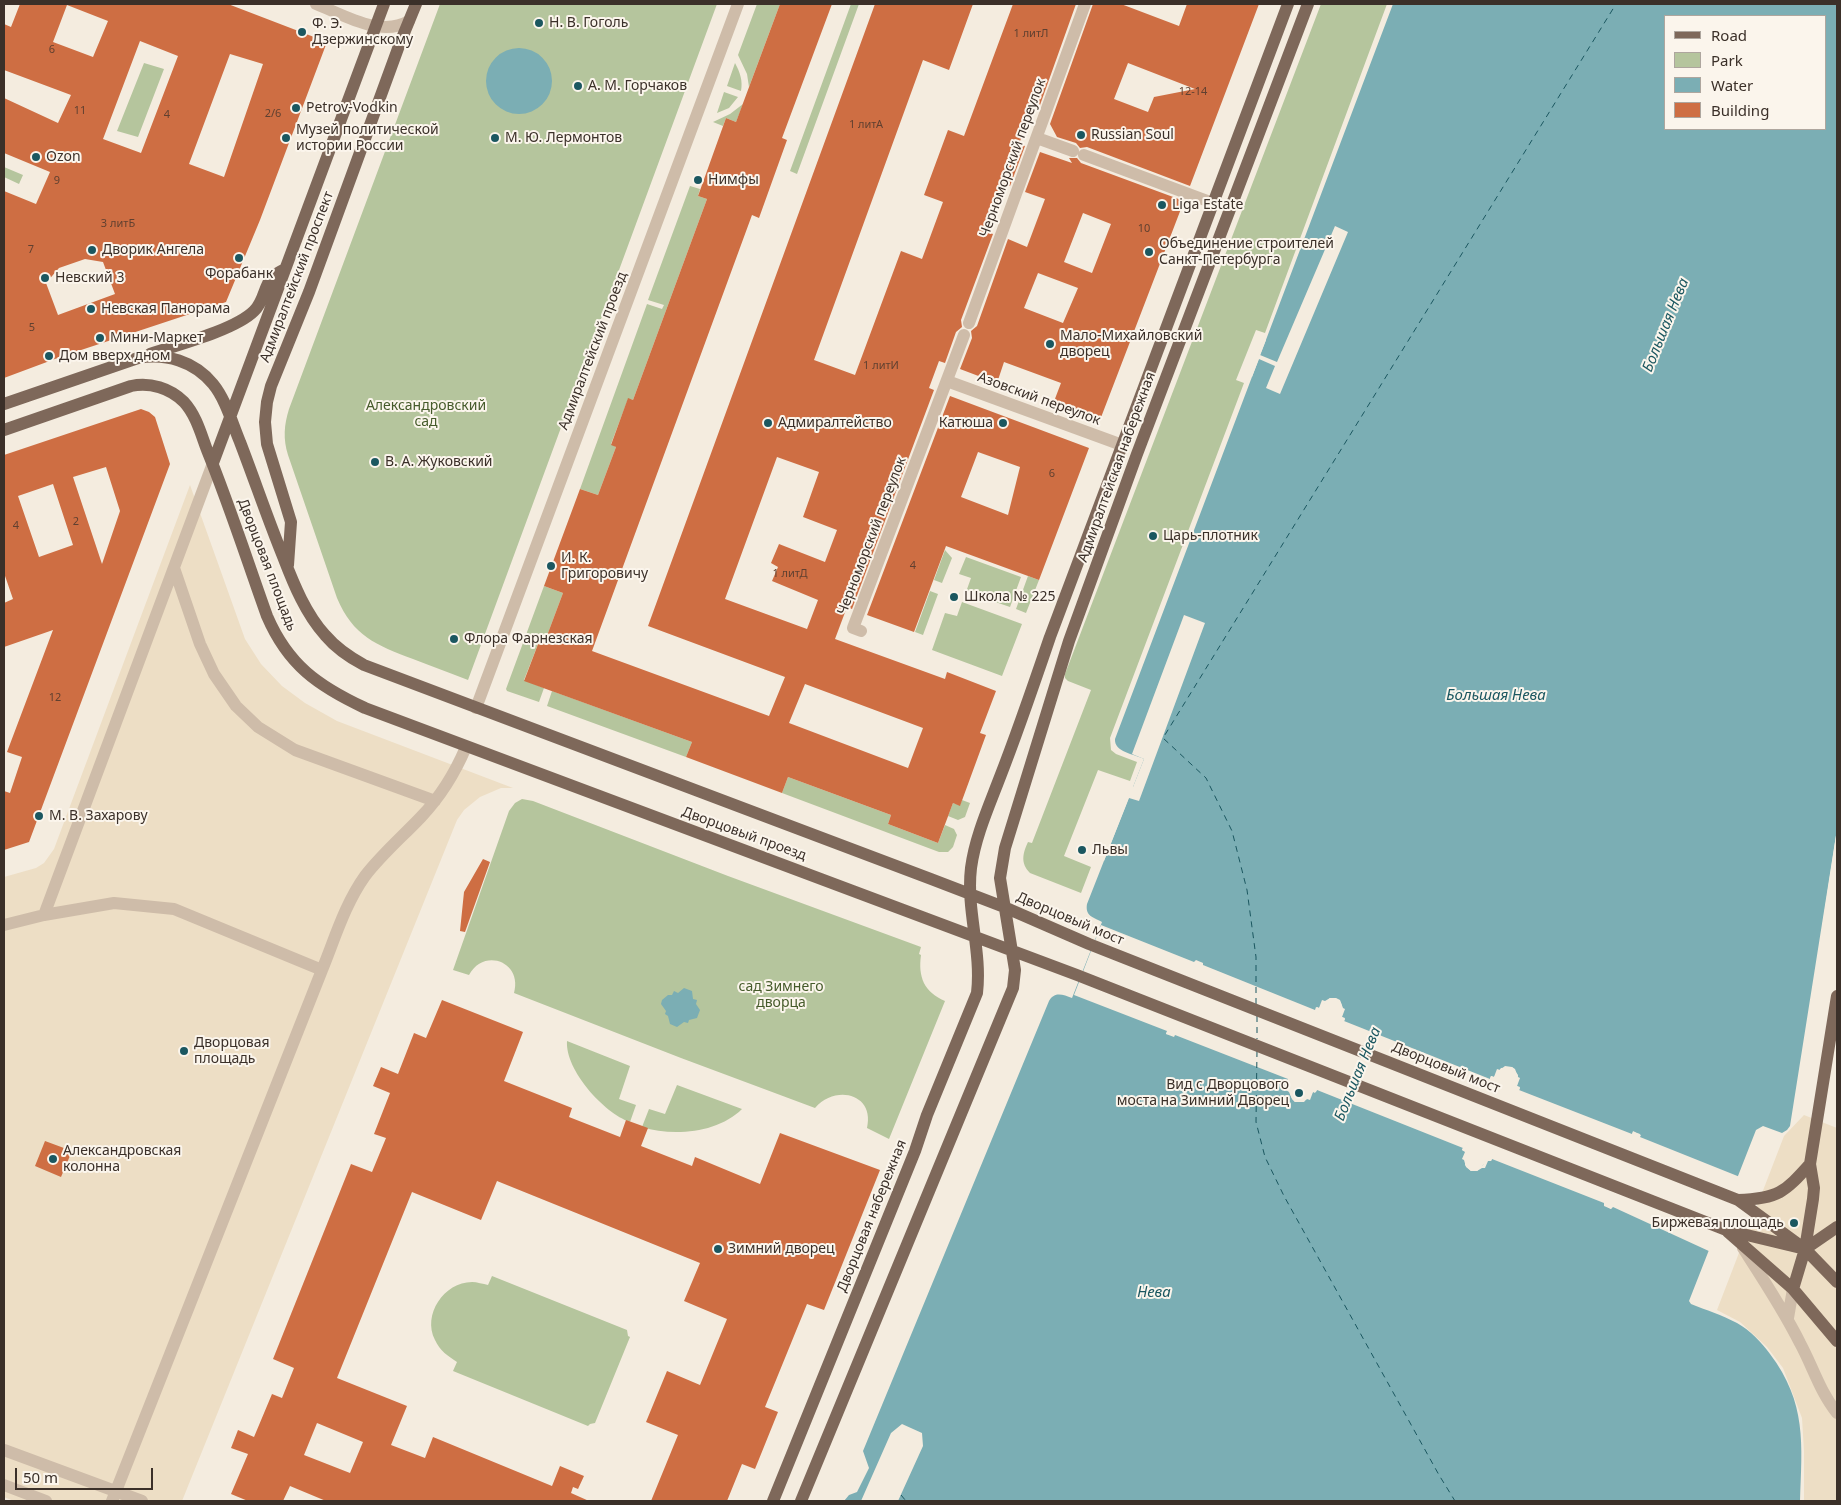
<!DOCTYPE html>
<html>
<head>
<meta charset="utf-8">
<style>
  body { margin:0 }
  #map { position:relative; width:1841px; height:1505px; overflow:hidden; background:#f4ecdf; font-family:"Noto Sans",sans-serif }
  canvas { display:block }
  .frame { position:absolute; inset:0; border:5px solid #3b3029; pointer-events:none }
  .legend { position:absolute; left:1664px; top:15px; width:162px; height:115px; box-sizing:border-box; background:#fbf5ec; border:1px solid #aea69e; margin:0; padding:6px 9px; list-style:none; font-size:15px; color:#3b3029 }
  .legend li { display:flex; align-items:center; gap:10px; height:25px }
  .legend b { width:25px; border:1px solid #aea69e }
  .scale { position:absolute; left:15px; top:1468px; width:138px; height:22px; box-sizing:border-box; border:2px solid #3b3029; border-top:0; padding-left:6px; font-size:15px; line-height:18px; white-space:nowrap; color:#3b3029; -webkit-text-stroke:4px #fbf5ec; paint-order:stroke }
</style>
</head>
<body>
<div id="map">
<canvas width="1841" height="1505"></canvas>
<div class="frame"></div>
<ul class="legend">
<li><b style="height:6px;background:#7e685a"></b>Road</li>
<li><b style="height:14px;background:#b5c59d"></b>Park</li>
<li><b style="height:14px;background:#7baeb4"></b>Water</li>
<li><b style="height:14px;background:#ce6e43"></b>Building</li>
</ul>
<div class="scale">50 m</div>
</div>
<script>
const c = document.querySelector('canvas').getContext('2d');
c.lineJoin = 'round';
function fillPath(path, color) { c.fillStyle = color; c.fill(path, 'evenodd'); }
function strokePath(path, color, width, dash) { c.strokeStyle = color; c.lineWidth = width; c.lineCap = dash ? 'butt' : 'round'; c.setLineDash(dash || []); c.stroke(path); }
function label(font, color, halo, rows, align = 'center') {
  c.font = font + ' "Noto Sans",sans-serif'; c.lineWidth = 4; c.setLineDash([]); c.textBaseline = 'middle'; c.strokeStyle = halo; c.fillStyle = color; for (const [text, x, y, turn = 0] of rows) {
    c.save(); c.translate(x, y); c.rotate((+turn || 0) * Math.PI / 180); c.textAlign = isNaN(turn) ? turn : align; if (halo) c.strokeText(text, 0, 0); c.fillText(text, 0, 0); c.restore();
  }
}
fillPath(new Path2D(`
  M440 4H717L468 680C450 673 431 666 413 659 376 645 353 636 337 598L288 455C283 439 284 425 289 409Z
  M757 4H780L749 87 747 74 738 55Z
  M851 4H859L797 174 790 171Z
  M1321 4H1387L1265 333 1256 330 1236 380 1244 383 1110 738 1111 750 1116 754 1137 762 1130 781 1098 770 1064 856 1091 867 1081 893 1030 873C1020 863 1023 853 1028 842L1032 843 1091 690 1068 681 1065 678V674Z
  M144 63 164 69 138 137 117 131Z
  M735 63C740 72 743 81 741 91L727 86Z
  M724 92 738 97 729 108 717 113Z
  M743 104 736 122 726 118 723 126 713 122 730 114Z
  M4 167 23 175 19 184 4 177Z
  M690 186 700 189 698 196 707 199 633 400 628 399 611 444 616 447 598 495 580 489 647 304 662 309 664 305 648 300Z
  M945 550 952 558 942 583 934 580Z
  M966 557 1021 577 1010 607 966 592 971 578 959 574Z
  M1028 576 1039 580 1026 613 1016 609Z
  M544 586 563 593 545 641 540 639 524 680 544 688 539 702 507 691 506 689Z
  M930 591 938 594 923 635 915 632Z
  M962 602 1022 624 1002 676 932 650 945 613 957 616Z
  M552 691 692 742 686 757 547 706Z
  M788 777 891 815 888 824 938 843 945 825 954 829 957 835 953 847 948 852H939L782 793Z
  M522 799 533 801 728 876 921 947 919 954 921 955C918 977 924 992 945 1001L889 1139 867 1128C875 1094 836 1084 815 1108L681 1058 514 993C523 962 484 947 469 975L453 970 509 811 515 803Z
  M962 800 970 803 965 817 958 820 948 816 953 803 960 805Z
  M567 1041 630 1066 619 1099 636 1105 630 1122C604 1113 565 1070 567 1041Z
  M677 1085 742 1109C718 1133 673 1137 642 1127L649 1109 665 1114Z
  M492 1276 627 1330 628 1336 630 1337 595 1423 590 1424 588 1426 453 1371 457 1362C448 1356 440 1351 435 1340 422 1315 444 1282 472 1282 477 1282 483 1284 488 1285Z`), '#b5c59d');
fillPath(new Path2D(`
  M190 485 245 639 261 664 282 686 305 703 337 721 513 788H501L480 797 464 810 457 820 182 1501H14L4 1497V877L36 868 44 863 54 849Z
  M1804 1115 1837 1128V1501H1804V1451L1802 1418 1783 1368 1767 1347 1740 1322 1717 1310 1784 1136Z`), '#eddec5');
fillPath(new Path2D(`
  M1393 4H1837V829L1790 1126 1787 1130 1782 1133 1763 1126 1756 1130 1689 1301 1691 1304C1706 1310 1722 1315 1737 1323 1750 1330 1762 1343 1770 1354 1807 1403 1802 1444 1800 1501H844L849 1495 857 1492 869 1468 863 1451 1049 1001C1055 991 1063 995 1072 998L1102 922C1093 917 1085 916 1087 904L1144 759C1134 754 1114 752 1115 739ZM1665 16H1825V129H1665ZM1195 962 1203 963 1175 1035 1166 1034ZM1330 998C1343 997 1343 1007 1342 1017L1345 1019 1316 1092H1313L1304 1102H1295C1287 1095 1292 1087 1288 1079L1317 1007 1319 1008ZM1512 1067 1518 1075 1517 1086 1520 1088 1491 1161 1488 1160 1477 1171H1471L1465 1165V1151L1462 1150 1491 1076 1494 1077 1501 1068ZM1633 1132 1640 1134 1611 1209 1604 1205Z
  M486 81a33 33 0 1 1 66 0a33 33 0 1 1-66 0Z
  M684 988 692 991 693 999 697 1000 696 1004 700 1010 697 1018 689 1020 688 1023 684 1022 677 1027 670 1024 668 1016 665 1014 666 1011 661 1004 662 1000 668 995H672L674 991 678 993Z`), '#7baeb4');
fillPath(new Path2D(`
  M1335 226 1348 232 1280 394 1266 388 1275 366 1259 359 1252 377 1250 376 1264 339 1266 340 1260 355 1277 362Z
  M1184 615 1205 623 1139 801 1129 798 1104 861 1102 860 1130 787H1133L1144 759 1132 754Z
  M1837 829V845L1823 936 1821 935Z
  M1101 925 1194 962 1196 960 1203 963V965L1315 1010 1316 1007 1319 1008 1322 1000 1325 1001 1330 998H1336L1340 1000 1343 1008 1345 1009 1342 1017 1345 1018 1344 1021 1490 1079 1491 1076 1494 1077 1497 1069 1500 1070 1505 1066 1512 1067 1515 1069 1518 1077 1520 1078 1517 1086 1520 1087 1519 1090 1632 1134 1633 1131 1641 1135 1640 1137 1740 1177 1711 1252 1613 1207 1611 1209 1604 1206V1203L1492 1159 1491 1161H1488L1485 1168H1482L1477 1171H1471L1466 1167 1464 1160 1462 1159 1465 1152 1462 1150 1463 1148 1317 1090 1315 1093 1313 1092 1310 1100 1307 1099 1302 1102H1295L1292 1099 1289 1092 1286 1090 1290 1083 1287 1081 1288 1079 1175 1035 1174 1037 1166 1034 1167 1031 1074 995ZM1197 963 1200 964 1173 1034 1170 1033ZM1331 1000H1336L1339 1003 1342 1011 1340 1017 1342 1020 1314 1089 1311 1090 1308 1096 1298 1100 1292 1095 1290 1089 1292 1082 1290 1080 1318 1011 1321 1010 1324 1004ZM1506 1069H1511L1515 1074 1517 1080 1515 1087 1517 1089 1489 1158 1486 1159 1483 1165 1476 1169H1472L1468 1165 1465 1158 1467 1152 1465 1149 1493 1079H1496L1499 1072ZM1634 1135 1637 1136 1610 1206 1607 1204Z
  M902 1424 922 1433 923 1446 898 1501H861L891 1433Z`), '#f4ecdf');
strokePath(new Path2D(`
  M1256 1004V957L1247 890 1232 831 1206 778 1163 738 1616 4
  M1257 1016V1039
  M1257 1051 1256 1122 1265 1157 1284 1196 1439 1475 1455 1501
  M901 1495 906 1501`), '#1b5760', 1, [6, 5]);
fillPath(new Path2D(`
  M20 4H228L327 42 260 220 226 302 63 356 4 378V191L36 204 50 172 4 153V98L58 123 71 95 4 70V24L11 27ZM67 5 108 21 93 57 53 42ZM140 41 178 56 141 153 103 139ZM230 54 263 64 224 177 189 164ZM85 259 103 262 115 294 58 315 46 283 59 268Z
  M780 4H832L782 138 787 140 759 218 752 215 592 651 769 716 785 677 648 626 875 4H973L949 70 923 60 814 360 855 375 901 251 922 259 943 202 924 195 948 130 964 136 1013 4H1076L1040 105 1036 98 1019 144 1025 146 1010 186 1004 184 987 232 993 234 961 320 962 327 956 332 945 363 939 361 929 388 934 390 852 609 847 607 835 639 945 679 947 672 996 691 980 733 986 735 960 806 953 803 938 843 888 824 891 815 788 777 782 793 686 757 692 742 524 681 540 639 545 641 563 593 544 586 580 489 598 495 616 447 611 445 628 398 633 400 707 199 698 196 726 118 736 122ZM777 457 819 472 803 517 837 530 825 562 779 544 771 563 778 567 772 581 818 600 807 629 725 599ZM805 684 923 728 908 768 789 723Z
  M1093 4H1121L1179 26 1187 4H1259L1190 186 1087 147 1080 148 1076 143 1057 137 1050 124ZM1128 63 1195 89 1154 97 1148 112 1114 99Z
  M1040 152 1072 163 1069 158H1077L1081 163 1184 201 1100 420 1053 404 1061 383 1004 362 997 383 960 369 972 338 971 331 977 326 1008 239 1027 247 1045 199 1025 192ZM1083 213 1111 224 1092 273 1064 262ZM1038 273 1078 288 1063 323 1024 308Z
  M950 396 1089 448 1039 580 946 546 914 632 867 615ZM978 452 1020 467 1008 515 961 497Z
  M141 409 149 412 155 417 170 464 29 842 4 850V791L10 793 22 757 7 752 53 630 4 647V603L13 599 4 573V455ZM106 467 120 511 102 564 73 477ZM53 484 73 545 39 557 18 496Z
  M483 859 490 862 465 932 460 931 464 892Z
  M442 1000 523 1032 504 1081 572 1108 569 1117 620 1137 626 1120 648 1128 641 1146 692 1166 695 1157 760 1184 780 1133 880 1170 824 1310 807 1304 765 1407 778 1412 755 1469 742 1464 727 1501H651L678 1435 646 1422 667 1371 700 1385 727 1319 684 1301 700 1263 497 1181 481 1220 412 1192 337 1378 407 1406 391 1445 425 1458 433 1437 552 1486 560 1466 584 1476 578 1489 573 1487 571 1493 589 1501H326L290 1486 283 1501H248L231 1494 248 1454 231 1448 238 1430 254 1437 272 1394 282 1398 294 1368 273 1359 351 1164 372 1172 386 1138 374 1134 390 1093 373 1086 381 1067 398 1074 414 1033 426 1038ZM317 1423 363 1442 350 1473 304 1455Z
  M45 1141 72 1151 61 1177 35 1166Z`), '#ce6e43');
strokePath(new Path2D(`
  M316 4C344 15 381 38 409 21
  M1037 138 1073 151
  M1084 155 1213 203
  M969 323 1085 4
  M947 381 1122 445
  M174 568 200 644 214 674 236 706 258 727 295 750 435 801
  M861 631 853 628 964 335
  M476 708 738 4
  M44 915 213 463
  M4 925 44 915 114 903 174 909 322 970 112 1501
  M322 970C335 938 345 904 365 876 382 854 402 837 421 817 441 796 455 773 466 747
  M1743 1248C1763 1279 1783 1309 1800 1343 1813 1367 1820 1392 1837 1413
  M1788 1318 1793 1289
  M4 1450 142 1501
  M4 1485 46 1501`), '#cebca9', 12);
strokePath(new Path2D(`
  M150 354C177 345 235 330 254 311 264 302 264 286 272 277 275 274 282 271 285 269
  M4 404 138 358C166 353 194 361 213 384 226 400 232 423 240 442 255 481 268 520 284 559 294 585 306 614 325 635 336 648 349 657 364 665L931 879 1004 907 1089 944 1738 1200 1805 1249 1837 1282
  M4 430 131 386C150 382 170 388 184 402 196 415 201 434 207 450 229 504 247 560 267 616 288 665 318 686 365 708L1077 975 1726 1230 1805 1249 1837 1227
  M213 463 384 4
  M288 565 291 522 267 444 265 422 267 402 271 386 309 292 400 43 416 4
  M1738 1200C1778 1199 1785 1192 1810 1164
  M1728 1232 1793 1289 1837 1341
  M1793 1289 1805 1249 1813 1199 1814 1188 1810 1164 1837 996
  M773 1501 915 1151 927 1115 977 993C982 951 966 910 971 868 975 837 989 806 1000 777 1018 731 1034 684 1050 637L1288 4
  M801 1501 1013 988 1015 970 1000 878 1005 848 1069 641 1137 454 1308 4`), '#7e685a', 12);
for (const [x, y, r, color] of [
  [539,23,5,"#1b5760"],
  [302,32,5,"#1b5760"],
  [578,86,5,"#1b5760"],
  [296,108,5,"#1b5760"],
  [1081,135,5,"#1b5760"],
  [286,138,5,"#1b5760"],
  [495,138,5,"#1b5760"],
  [36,157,5,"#1b5760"],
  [698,180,5,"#1b5760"],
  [1162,205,5,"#1b5760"],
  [92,250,5,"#1b5760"],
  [1149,252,5,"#1b5760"],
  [239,258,5,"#1b5760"],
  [45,278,5,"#1b5760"],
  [91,309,5,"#1b5760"],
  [100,338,5,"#1b5760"],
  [1050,344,5,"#1b5760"],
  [49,356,5,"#1b5760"],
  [768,423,5,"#1b5760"],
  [1003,423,5,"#1b5760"],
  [375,462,5,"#1b5760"],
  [1153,536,5,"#1b5760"],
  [551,566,5,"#1b5760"],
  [954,597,5,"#1b5760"],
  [454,639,5,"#1b5760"],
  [39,816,5,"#1b5760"],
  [1082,850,5,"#1b5760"],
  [184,1051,5,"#1b5760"],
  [1299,1093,5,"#1b5760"],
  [53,1159,5,"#1b5760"],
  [1794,1223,5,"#1b5760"],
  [718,1249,5,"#1b5760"]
]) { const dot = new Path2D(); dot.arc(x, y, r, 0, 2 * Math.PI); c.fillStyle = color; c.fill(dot); strokePath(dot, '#fbf5ec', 2); }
label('11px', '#604030', null, [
  ["1 литЛ",1031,34],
  ["6",52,50],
  ["12-14",1193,92],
  ["11",80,111],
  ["2/6",273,114],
  ["4",167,115],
  ["1 литА",866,125],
  ["9",57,181],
  ["3 литБ",118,224],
  ["10",1144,229],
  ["7",31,250],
  ["5",32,328],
  ["1 литИ",881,366],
  ["6",1052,474],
  ["2",76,522],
  ["4",16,526],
  ["4",913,566],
  ["1 литД",790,574],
  ["12",55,698]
]);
label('14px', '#3b3029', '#fbf5ec', [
  ["Н. В. Гоголь",549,23],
  ["Ф. Э.",312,24],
  ["Дзержинскому",312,40],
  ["А. М. Горчаков",588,86],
  ["Petrov-Vodkin",306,108],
  ["Музей политической",296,130],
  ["истории России",296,146],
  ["Russian Soul",1091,135],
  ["М. Ю. Лермонтов",505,138],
  ["Ozon",46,157],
  ["Нимфы",708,180],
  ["Liga Estate",1172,205],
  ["Объединение строителей",1159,244],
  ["Санкт-Петербурга",1159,260],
  ["Дворик Ангела",102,250],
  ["Форабанк",239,274,"center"],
  ["Невский 3",55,278],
  ["Невская Панорама",101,309],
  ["Мало-Михайловский",1060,336],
  ["дворец",1060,352],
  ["Мини-Маркет",110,338],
  ["Дом вверх дном",59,356],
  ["Адмиралтейство",778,423],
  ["Катюша",993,423,"right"],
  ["В. А. Жуковский",385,462],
  ["Царь-плотник",1163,536],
  ["И. К.",561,558],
  ["Григоровичу",561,574],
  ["Школа № 225",964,597],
  ["Флора Фарнезская",464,639],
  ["М. В. Захарову",49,816],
  ["Львы",1092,850],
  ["Дворцовая",194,1043],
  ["площадь",194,1059],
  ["Вид с Дворцового",1289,1085,"right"],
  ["моста на Зимний Дворец",1289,1101,"right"],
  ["Александровская",63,1151],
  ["колонна",63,1167],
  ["Биржевая площадь",1784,1223,"right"],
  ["Зимний дворец",728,1249]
], 'left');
label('14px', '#3b3029', '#fbf5ec', [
  ["Черноморский переулок",1013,158,-70],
  ["Адмиралтейский проспект",297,277,-69],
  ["Адмиралтейский проезд",593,351,-69],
  ["Азовский переулок",1039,399,20],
  ["Адмиралтейская набережная",1117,467,-70],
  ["Черноморский переулок",872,536,-69],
  ["Дворцовая площадь",267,565,69],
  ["Дворцовый проезд",744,834,20],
  ["Дворцовый мост",1070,919,23],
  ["Дворцовый мост",1446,1068,22],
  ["Дворцовая набережная",872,1216,-68]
]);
label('14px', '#465b2b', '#fbf5ec', [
  ["Александровский",426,406],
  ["сад",426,422],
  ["сад Зимнего",781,987],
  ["дворца",781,1003]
]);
label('italic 15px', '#1b5760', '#fbf5ec', [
  ["Большая Нева",1666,325,-68],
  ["Большая Нева",1496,696],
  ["Большая Нева",1358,1074,-68],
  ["Нева",1154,1293]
]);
</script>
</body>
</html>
